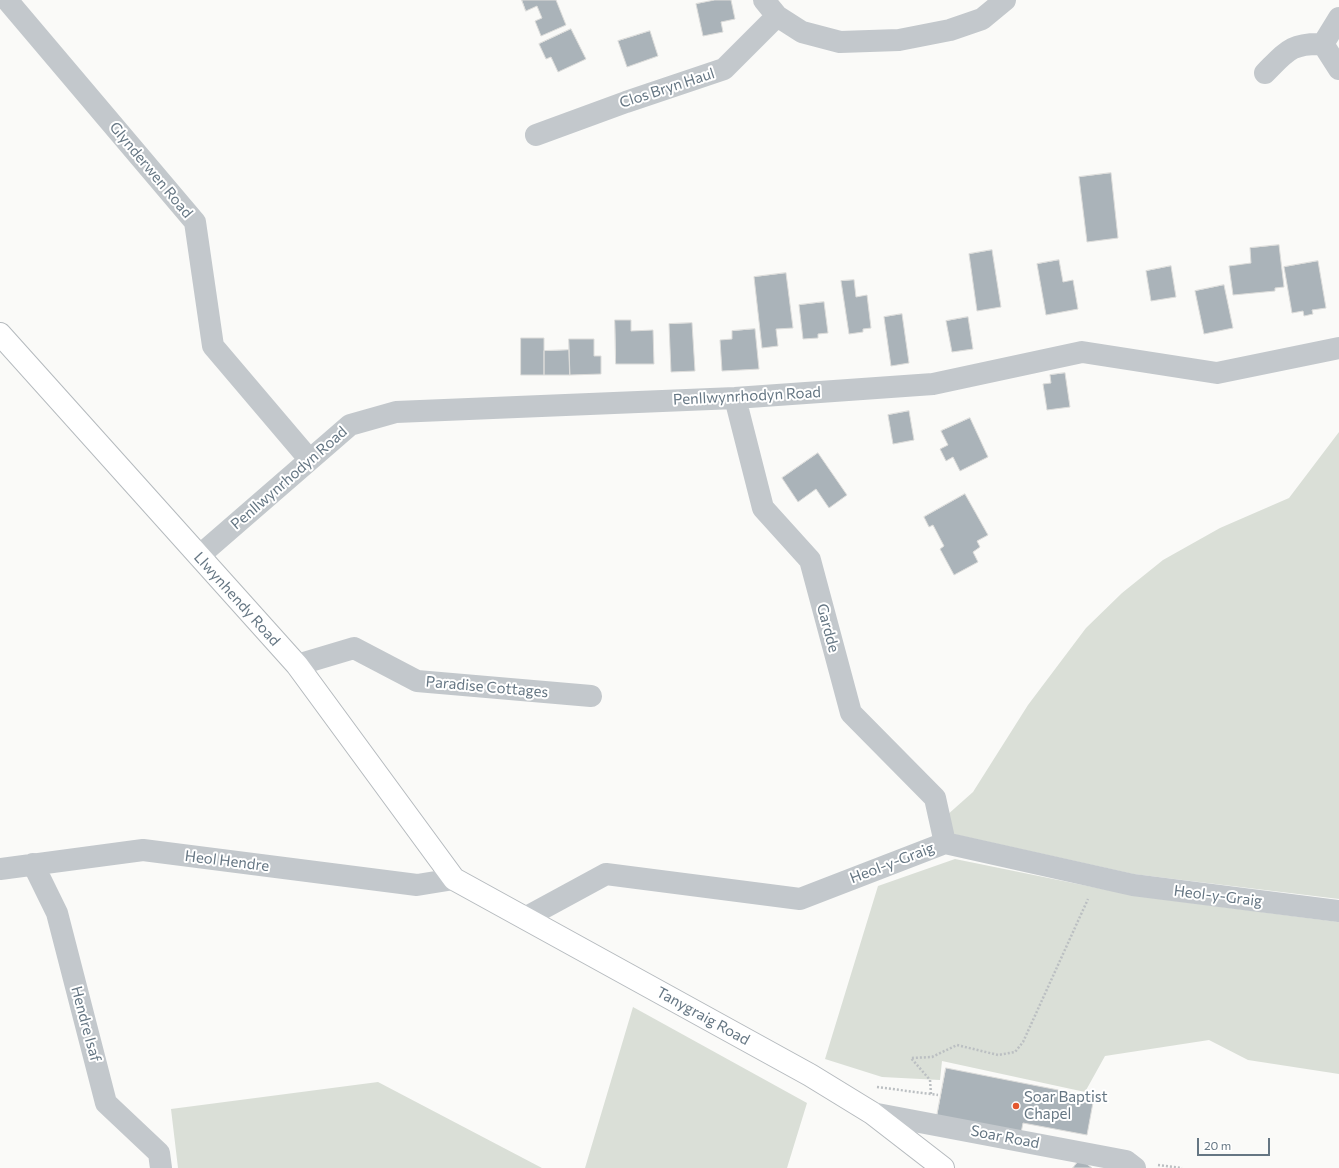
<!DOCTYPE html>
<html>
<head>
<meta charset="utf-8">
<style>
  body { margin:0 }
  #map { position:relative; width:1339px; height:1168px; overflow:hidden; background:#fafaf8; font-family:Commissioner,sans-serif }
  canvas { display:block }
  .scale { position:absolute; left:1197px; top:1138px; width:73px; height:18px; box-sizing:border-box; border:2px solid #657683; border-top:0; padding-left:5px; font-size:12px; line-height:14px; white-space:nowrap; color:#657683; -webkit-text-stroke:3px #fff; paint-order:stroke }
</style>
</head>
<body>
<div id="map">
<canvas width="1339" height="1168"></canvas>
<div class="scale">20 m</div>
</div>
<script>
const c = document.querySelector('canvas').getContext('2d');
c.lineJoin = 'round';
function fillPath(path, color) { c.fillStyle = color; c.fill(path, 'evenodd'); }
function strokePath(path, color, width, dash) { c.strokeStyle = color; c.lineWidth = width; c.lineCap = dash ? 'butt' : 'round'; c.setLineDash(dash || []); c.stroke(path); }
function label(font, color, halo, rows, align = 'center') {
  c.font = font + ' Commissioner,sans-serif'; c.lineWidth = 4; c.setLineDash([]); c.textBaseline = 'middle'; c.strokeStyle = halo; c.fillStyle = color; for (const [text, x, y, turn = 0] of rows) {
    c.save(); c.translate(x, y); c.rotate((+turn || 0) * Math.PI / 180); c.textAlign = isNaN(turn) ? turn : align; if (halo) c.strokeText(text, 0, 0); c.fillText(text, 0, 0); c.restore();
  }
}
fillPath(new Path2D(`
  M1339 432V899L1133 874 953 834 946 816 973 792 1028 705 1086 628 1122 593 1163 560 1220 528 1289 498Z
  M955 859 1137 896 1339 922V1074L1248 1060 1209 1040 1105 1056 1085 1092 942 1061 940 1080 882 1077 825 1059 878 886Z
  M633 1007 807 1103 787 1168H585Z
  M378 1082 542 1168H178L171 1109Z`), '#dadfd7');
const building = new Path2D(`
  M522 0H556L566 25 541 36 535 21 542 18 537 6 526 11Z
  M715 0H731L735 19 721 22 723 32 703 36 696 4Z
  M571 29 586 59 558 72 551 57 546 59 539 44Z
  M650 31 658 56 627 67 618 41Z
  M1111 173 1118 238 1087 242 1079 177Z
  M1279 245 1284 287 1275 288V291L1233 295 1229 266 1251 263 1250 248Z
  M992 250 1001 307 977 311 969 254Z
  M1059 260 1063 282 1073 280 1078 309 1046 315 1037 264Z
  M1318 261 1326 308 1312 310 1313 314 1304 316 1303 311 1292 313 1284 267Z
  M1171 266 1176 297 1151 301 1146 271Z
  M786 273 793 328 776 329 778 346 762 348 754 277Z
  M854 280 856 297 867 295 871 328 863 329V332L849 334 841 281Z
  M1224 285 1233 328 1204 334 1195 291Z
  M824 302 828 333 818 334V338L803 339 799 305Z
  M902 314 909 363 891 366 884 317Z
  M968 317 973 349 952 352 946 321Z
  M615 320H631V331L653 330 654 364H616Z
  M692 323 695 371 671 372 669 324Z
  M755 329 759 369 722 371 720 340 732 339V331Z
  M521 338H544V375H521Z
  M569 339H594V356H601V374L570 375Z
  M569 350 570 375H544V351Z
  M1065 373 1070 407 1047 410 1043 384 1051 383 1050 375Z
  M909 411 914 440 893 444 888 415Z
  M970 418 988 457 960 471 953 457 946 461 940 449 948 445 941 431Z
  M818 453 847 495 829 508 816 489 798 502 782 478Z
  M965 494 988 535 977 541 980 547 973 552 978 562 954 575 940 549 944 546 933 525 929 527 924 517Z
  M946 1068 1094 1097 1087 1135 1023 1123 1021 1133 937 1116Z
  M1080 1159 1092 1168H1073Z`);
fillPath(building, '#aab3b9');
strokePath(building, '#dcdcda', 1);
const major = new Path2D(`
  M0 334 297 665 454 879 810 1075 872 1113 943 1168`);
strokePath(major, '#b5babe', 24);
strokePath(new Path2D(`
  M877 1087 938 1095
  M931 1094 930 1080 911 1058 932 1057 957 1045 998 1055 1015 1052 1023 1042 1088 899
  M1158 1165 1182 1168`), '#bbbfc2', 2.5, [2, 2]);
strokePath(new Path2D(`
  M7 0 195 222 213 346 309 459
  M764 0 777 16
  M1323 44 1339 18
  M1323 44 1339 69
  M1265 73C1287 51 1291 43 1323 44
  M536 135 626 102 724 69 777 16 802 32 840 42 899 40 950 30 982 19 1005 0
  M735 398 763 508 810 560 851 713 935 798 945 843
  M199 556 350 425 396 412 735 398 933 384 1082 352 1217 373 1339 348
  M297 665 354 648 417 681 591 696
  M33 864 57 913 106 1103 159 1153 161 1168
  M0 869 143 850 417 885 454 879
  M525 918 606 874 800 899 945 843 1133 885 1339 911
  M872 1113 1126 1161 1135 1168`), '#c3c8cc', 22);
strokePath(major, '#fff', 22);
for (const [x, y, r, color] of [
  [1016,1106,4,"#e4572e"]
]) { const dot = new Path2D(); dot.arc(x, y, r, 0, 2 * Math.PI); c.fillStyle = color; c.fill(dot); strokePath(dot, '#fff', 1.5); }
label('15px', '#657683', '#fff', [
  ["Clos Bryn Haul",667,88,-18],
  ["Glynderwen Road",151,170,50],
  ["Penllwynrhodyn Road",747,396,-3],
  ["Penllwynrhodyn Road",289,478,-41],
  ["Llwynhendy Road",237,599,48],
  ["Gardde",828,628,75],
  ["Paradise Cottages",487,687,5],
  ["Heol Hendre",227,861,7],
  ["Heol-y-Graig",892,863,-21],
  ["Heol-y-Graig",1218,896,7],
  ["Tanygraig Road",703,1016,29],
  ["Hendre Isaf",86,1024,75],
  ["Soar Road",1005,1137,11]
]);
label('15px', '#657683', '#fff', [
  ["Soar Baptist",1024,1097],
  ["Chapel",1024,1114]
], 'left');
</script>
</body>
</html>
